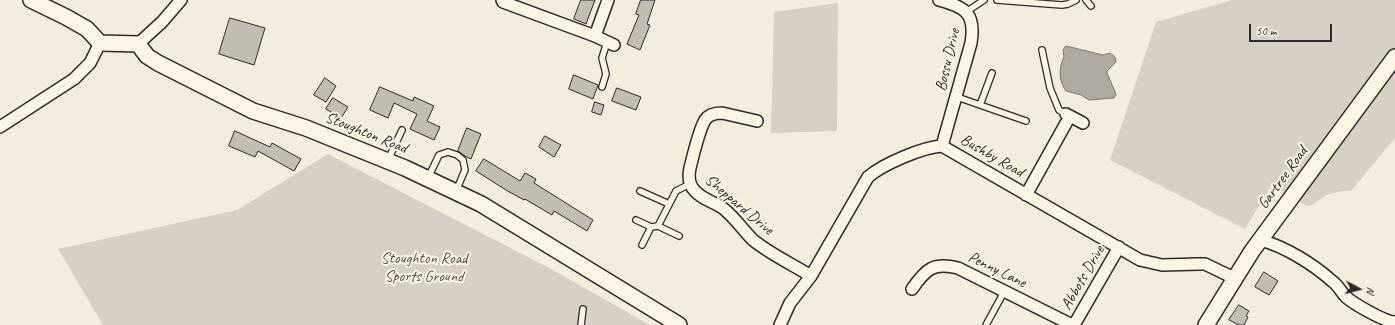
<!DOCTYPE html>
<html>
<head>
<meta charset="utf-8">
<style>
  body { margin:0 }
  #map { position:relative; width:1395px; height:325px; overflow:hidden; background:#f4edde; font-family:Caveat,sans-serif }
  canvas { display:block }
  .north { position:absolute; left:1339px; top:269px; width:40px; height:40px; -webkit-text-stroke:3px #fcf5e5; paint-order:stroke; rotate:97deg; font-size:11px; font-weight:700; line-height:16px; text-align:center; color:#2b2b2b }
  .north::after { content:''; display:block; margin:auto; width:14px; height:18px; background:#2b2b2b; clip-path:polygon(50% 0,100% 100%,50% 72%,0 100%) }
  .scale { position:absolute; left:1249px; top:24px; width:83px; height:18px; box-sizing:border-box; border:2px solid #2b2b2b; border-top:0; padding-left:5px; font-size:12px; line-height:14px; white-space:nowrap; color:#2b2b2b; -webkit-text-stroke:3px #fcf5e5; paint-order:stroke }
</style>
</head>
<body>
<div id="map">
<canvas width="1395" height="325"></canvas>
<div class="north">N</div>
<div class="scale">50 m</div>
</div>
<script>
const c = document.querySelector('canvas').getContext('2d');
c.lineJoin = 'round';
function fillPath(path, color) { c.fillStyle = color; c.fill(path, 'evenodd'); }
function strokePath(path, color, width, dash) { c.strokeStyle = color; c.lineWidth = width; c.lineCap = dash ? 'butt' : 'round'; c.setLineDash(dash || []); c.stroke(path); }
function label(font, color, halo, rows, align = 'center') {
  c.font = font + ' Caveat,sans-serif'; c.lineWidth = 4; c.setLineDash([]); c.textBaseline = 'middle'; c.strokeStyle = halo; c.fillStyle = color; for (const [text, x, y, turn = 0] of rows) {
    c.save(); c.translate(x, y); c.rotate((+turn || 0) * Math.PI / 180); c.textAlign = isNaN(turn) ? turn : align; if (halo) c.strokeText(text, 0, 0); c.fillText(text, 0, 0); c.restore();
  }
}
fillPath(new Path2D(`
  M1232 0H1395V138L1351 191C1341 191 1331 192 1323 197 1317 201 1314 206 1307 206L1272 185 1245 229 1110 160 1156 22Z
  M838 3 837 131 771 133 774 12Z
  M328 154 551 269 650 325H103L58 249 237 210Z`), '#d6d1c4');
const water = new Path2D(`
  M1066 46 1103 55 1110 53 1115 57 1116 62 1107 71V73L1116 94 1114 98 1089 100 1081 95 1066 91C1059 81 1058 69 1064 57L1063 50Z`);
fillPath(water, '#afaaa0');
strokePath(water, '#7a7771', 1);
const building = new Path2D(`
  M581 0H595L586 24 574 19Z
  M641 0H655L647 24 650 25 640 50 627 44 639 15 636 14Z
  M230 18 265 28 254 65 219 54Z
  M574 75 598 85 593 99 569 89Z
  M325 78 336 86 326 102 314 95Z
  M380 87 413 101 414 97 434 106 427 121 440 127 434 140 410 129 417 114 394 103 388 118 370 110Z
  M617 88 641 97 636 110 612 101Z
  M333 98 348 107 341 118 326 109Z
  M595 102 604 105 601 115 592 112Z
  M467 128 481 134 471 159 465 156 458 151Z
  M235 131 270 147 272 143 301 159 294 171 258 151 255 157 229 146Z
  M545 136 561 145 554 157 539 147Z
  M484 159 520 181 525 173 536 179 534 183 593 220 587 231 554 211 552 215 525 199 524 200 506 190 476 171Z
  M1264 272 1278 281 1269 295 1255 287Z
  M1239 305 1249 311 1246 316 1248 317 1244 325H1239L1229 320Z`);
fillPath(building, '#c2bdb1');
strokePath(building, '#2b2b2b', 1);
const lane = new Path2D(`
  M997 0 1062 5 1068 4 1076 0
  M1086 0 1091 6
  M966 12 984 0
  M1042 50 1050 88 1059 110 1066 114
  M602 87 606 74 602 58 607 42
  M957 97 1026 121
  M980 105 992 73
  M388 160 402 130
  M428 178 439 155 448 152 457 155 463 160 465 170 456 191
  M640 191 669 204
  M636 220 651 227
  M679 236 658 226 676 191 690 184
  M642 245 651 227 658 226
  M581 325 583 309
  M986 325 1004 292`);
const street = new Path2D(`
  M502 0 503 2 595 36 614 45
  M939 0C965 7 976 13 971 43L942 146
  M595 36 608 0
  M138 44 162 22 181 0
  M1066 114 1083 123
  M757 121 722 113C715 113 709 114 705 120 699 130 693 156 690 168 688 177 689 185 695 191 703 200 715 202 724 209 735 218 743 230 753 240 770 254 792 264 811 276
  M0 127 74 79 90 63 100 43
  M1026 195 1070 116
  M1260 240C1284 246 1313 264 1332 281 1338 285 1341 292 1346 297 1354 304 1385 322 1395 322
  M912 289C926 269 933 262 958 268L1072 325
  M780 325 790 303 811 276 868 177C883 164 923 147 942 146L1140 260 1162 265 1199 264H1205L1234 278
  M1074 325 1119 247`);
const secondary = new Path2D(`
  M31 0 66 17 87 29 100 43 138 44 147 56 158 63 253 111 306 128 405 168 481 204 679 325
  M1206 325 1252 251 1395 57`);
strokePath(lane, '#2b2b2b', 8);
strokePath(street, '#2b2b2b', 14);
strokePath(secondary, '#2b2b2b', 18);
strokePath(lane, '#fcf5e5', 5.5);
strokePath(street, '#fcf5e5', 11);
strokePath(secondary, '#fcf5e5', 15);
label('16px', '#2b2b2b', '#fcf5e5', [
  ["Bossu Drive",948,60,-77],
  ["Stoughton Road",366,133,22],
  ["Bushby Road",992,156,30],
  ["Gartree Road",1283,178,-54],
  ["Sheppard Drive",739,205,40],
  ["Penny Lane",997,270,26],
  ["Abbots Drive",1083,278,-60]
]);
label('16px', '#565451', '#fcf5e5', [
  ["Stoughton Road",424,259],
  ["Sports Ground",424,277]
]);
</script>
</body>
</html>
